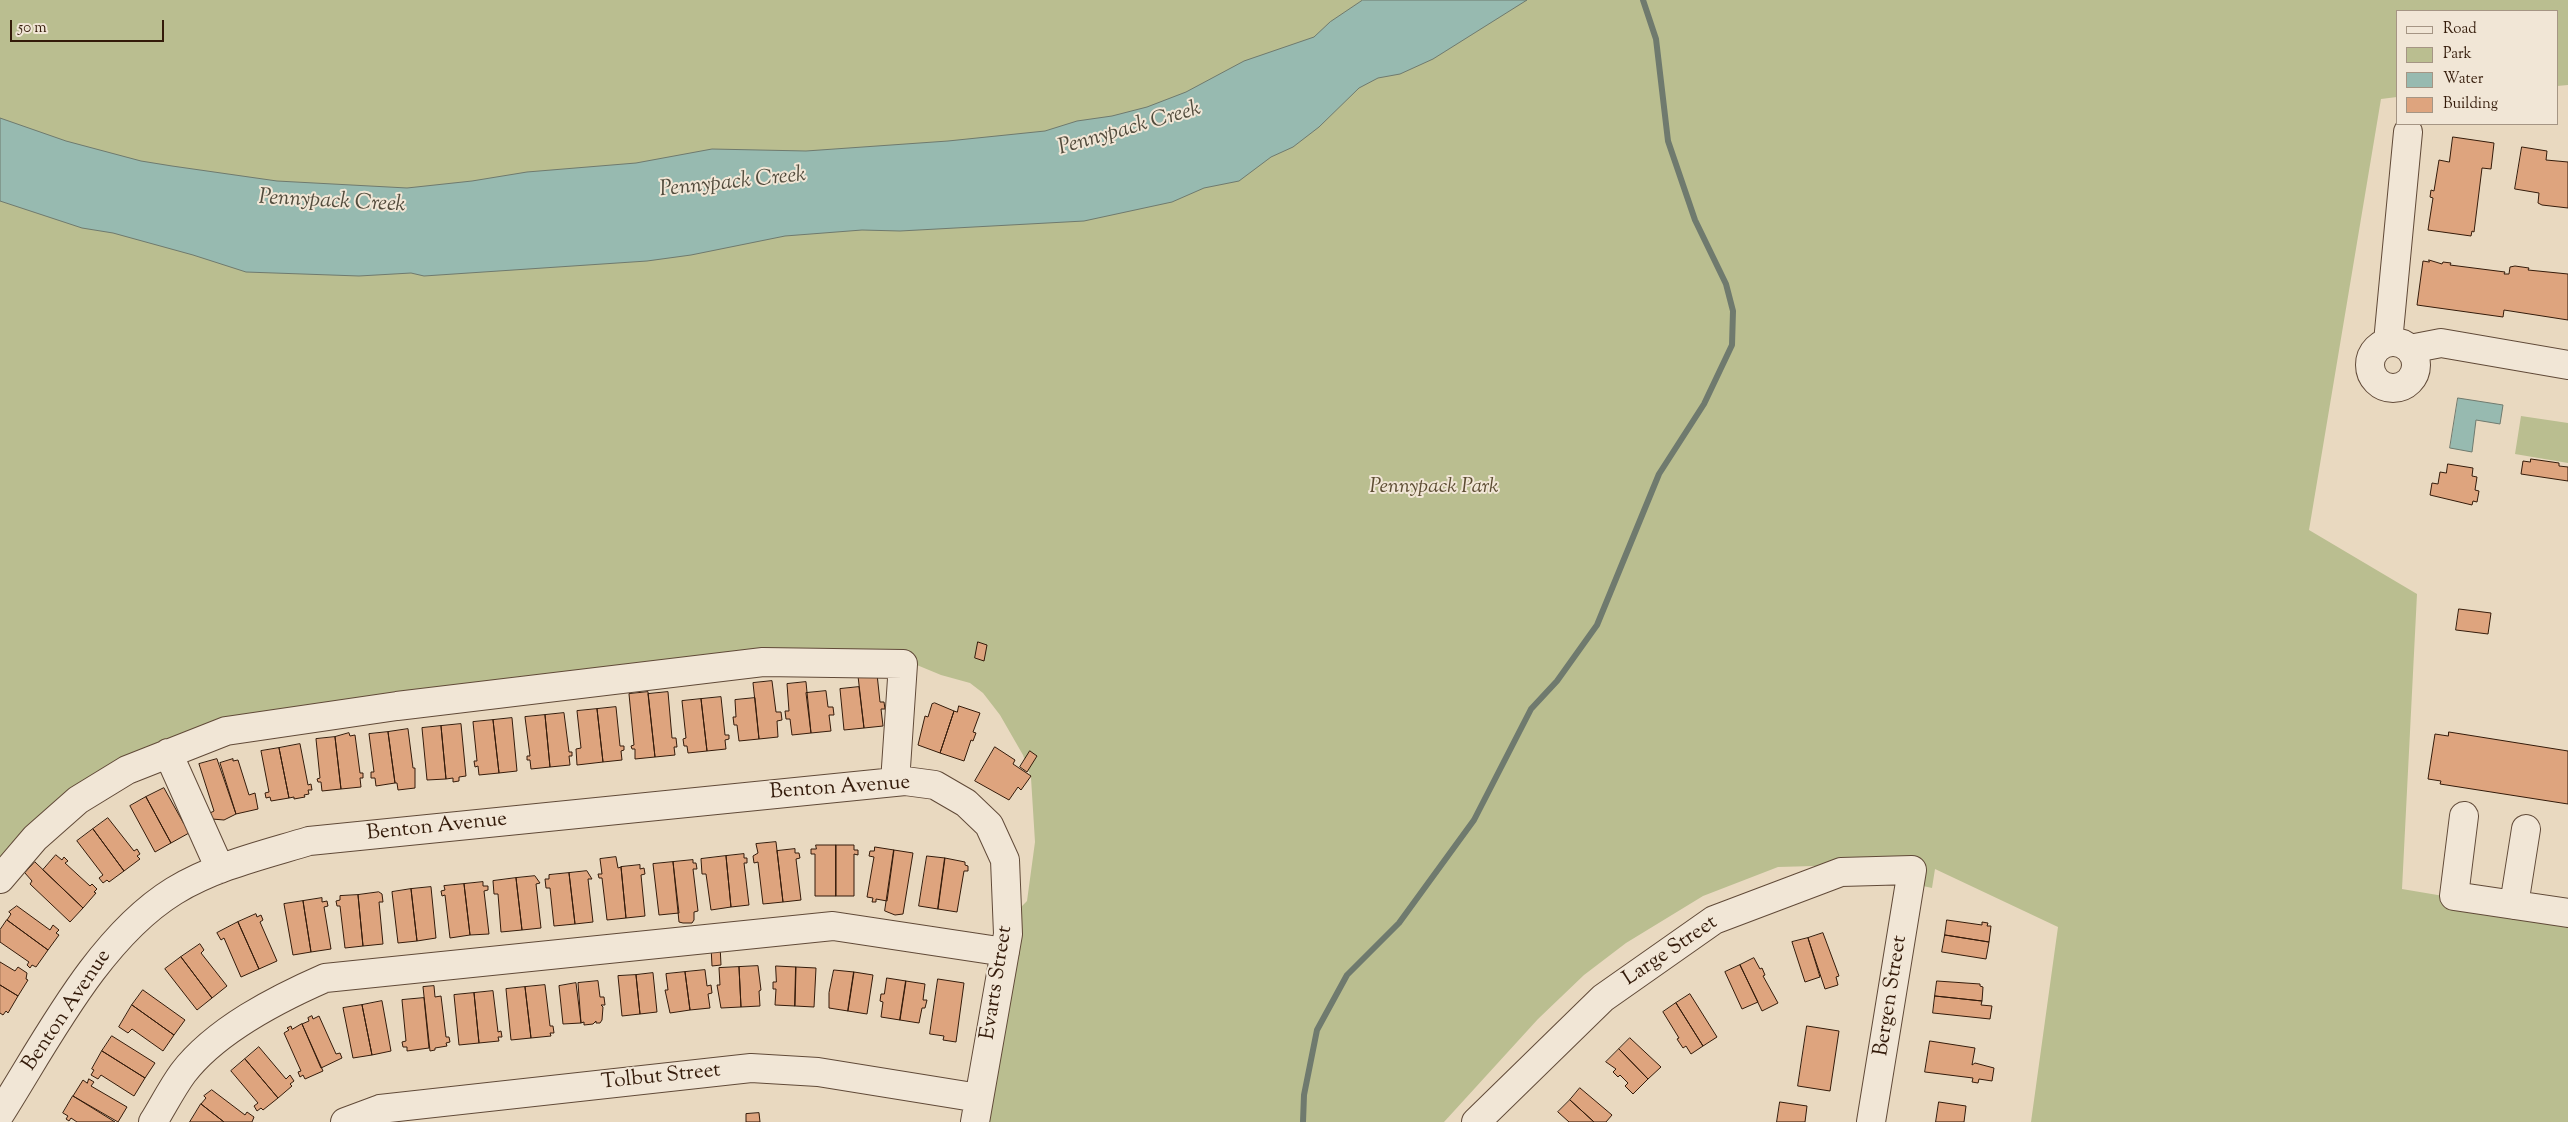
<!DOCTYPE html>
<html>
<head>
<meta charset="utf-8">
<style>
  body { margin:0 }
  #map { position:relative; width:2568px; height:1122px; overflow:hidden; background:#e9d9c0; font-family:"Sorts Mill Goudy",serif }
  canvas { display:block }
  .legend { position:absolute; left:2396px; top:10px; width:162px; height:115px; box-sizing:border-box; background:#f1e6d6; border:1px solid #a59584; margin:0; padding:6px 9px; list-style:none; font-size:15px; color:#341b0a }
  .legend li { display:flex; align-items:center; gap:10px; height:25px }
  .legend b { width:25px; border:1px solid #a59584 }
  .scale { position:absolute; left:10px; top:20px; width:154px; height:22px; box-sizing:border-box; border:2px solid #341b0a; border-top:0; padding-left:6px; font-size:15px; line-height:18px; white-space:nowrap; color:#341b0a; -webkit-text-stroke:4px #f1e6d6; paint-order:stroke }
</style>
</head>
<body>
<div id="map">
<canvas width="2568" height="1122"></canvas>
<ul class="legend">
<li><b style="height:6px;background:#f1e6d6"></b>Road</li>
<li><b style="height:14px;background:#babe90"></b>Park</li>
<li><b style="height:14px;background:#97bab0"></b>Water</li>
<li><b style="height:14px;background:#dea47e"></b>Building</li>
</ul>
<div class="scale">50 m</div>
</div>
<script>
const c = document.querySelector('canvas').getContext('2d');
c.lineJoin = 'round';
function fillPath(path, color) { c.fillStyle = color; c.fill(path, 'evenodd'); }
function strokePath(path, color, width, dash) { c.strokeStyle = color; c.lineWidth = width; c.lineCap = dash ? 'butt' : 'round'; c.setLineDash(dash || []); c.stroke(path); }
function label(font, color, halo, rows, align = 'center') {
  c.font = font + ' "Sorts Mill Goudy",serif'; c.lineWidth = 4; c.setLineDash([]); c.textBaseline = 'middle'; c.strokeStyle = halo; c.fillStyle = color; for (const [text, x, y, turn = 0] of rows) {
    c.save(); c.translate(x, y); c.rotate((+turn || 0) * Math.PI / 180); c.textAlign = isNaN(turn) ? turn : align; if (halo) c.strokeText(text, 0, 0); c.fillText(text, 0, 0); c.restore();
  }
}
fillPath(new Path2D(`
  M0 0H2568V85L2557 86V11H2397V97L2381 99 2309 530 2417 594 2402 889 2568 917V1122H2031L2058 927 1935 869 1932 888 1923 886 1922 863 1778 867 1703 896 1626 943 1584 975 1538 1019 1444 1122H988L1020 908 1027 901 1035 842 1031 778 1023 755 1000 715 983 693 970 683 941 675 912 663 913 657 198 732 0 867Z
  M2521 416 2568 423V463L2515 454Z`), '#babe90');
const water = new Path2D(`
  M1363 0H1527L1433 59 1400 74 1378 78 1359 88 1319 127 1293 147 1271 157 1239 181 1204 188 1172 202 1084 221 900 231 862 230 785 236 691 255 647 261 424 276 411 273 359 276 246 272 193 255 113 233 82 228 0 201V118L66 141 141 161 172 166 277 181 407 188 472 181 527 172 636 163 712 149 806 151 948 141 1045 131 1077 121 1112 116 1147 107 1186 92 1244 61 1314 37 1330 22Z
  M2458 398 2503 405 2500 424 2476 420 2472 452 2450 448Z`);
fillPath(water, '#97bab0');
strokePath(water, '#6f7a6e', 1);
strokePath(new Path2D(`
  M1303 1122 1304 1095 1317 1030 1347 975 1399 923 1474 820 1531 709 1557 681 1597 625 1659 474 1704 404 1732 345 1733 311 1726 284 1695 220 1668 141 1656 39 1643 0`), '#6f7a6e', 6);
const building = new Path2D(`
  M2453 137 2494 143 2491 169 2482 168 2474 232 2472 231 2471 236 2428 230 2433 198 2430 197 2431 190 2434 191 2439 160 2449 162Z
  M2522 147 2547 151 2546 160 2568 162V208L2542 205 2538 203 2539 193 2515 189Z
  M2429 260 2442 264 2443 262 2451 263 2450 265 2505 272 2504 274H2509L2510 267 2515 266 2529 268 2528 270 2568 274V320L2504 310 2503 317 2417 305 2423 261 2429 262Z
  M2531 459 2559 463V466L2568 467V481L2521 474 2523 461 2530 462Z
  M2448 464 2473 468 2472 476 2477 477 2475 490 2479 491 2477 502 2473 501 2472 505 2430 495 2432 483 2438 484 2440 472 2446 473Z
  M2459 609 2491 613 2488 634 2456 630Z
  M978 642 987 645 984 661 975 658Z
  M877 674 880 702H884L885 709H881L883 726 864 728 858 676Z
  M772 681 776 712H781L782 720 777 721 778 737 759 739 753 683Z
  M806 682 811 733 792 735 790 719H786L785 711H789L787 684Z
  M859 687 864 728 844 730 840 689Z
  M826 691 828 707H833L834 715H829L831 731 811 733 806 693Z
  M648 692 655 757 635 759V749H632L631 746 634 745 629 694Z
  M668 692 672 738H676L677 747H674L675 755 655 757 648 694Z
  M721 697 725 735H729V739L725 740 726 749 707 751 701 699Z
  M755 698 759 739 739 741 737 725H734L733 717H736L735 700Z
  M701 699 707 751 688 753 687 746H684L683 739 686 738 682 701Z
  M935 703 954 711 940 753 918 745 925 716 928 717 932 704Z
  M959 706 980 713 973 732 976 733 973 741 971 740 964 761 940 753 954 711 957 712Z
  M616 707 620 746H624V750L621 751 622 760 603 762 597 709Z
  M597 709 603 762 577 765 576 749 581 748 577 711Z
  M564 713 569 752H572V756H569L570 765 550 767 545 715Z
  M545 715 550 767 531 769 530 760H527V756H530L525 717Z
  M512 718 517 771 499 773 493 720Z
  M493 720 499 773 479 775 478 766 475 767 474 761H477L473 722Z
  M461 724 466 776 459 777V781L453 782V778L446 779 441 726Z
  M441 726 446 779 427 780 422 728Z
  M408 729 413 768H415V788L398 790 397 783H395L388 732Z
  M388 732 395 783 376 786 375 778H371V772H374L369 734Z
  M2449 732 2568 751V804L2440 784 2441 781 2428 779 2435 734 2448 736Z
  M349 733 350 736 355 735 360 773H363V778H360L361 787 341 789 335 737Z
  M335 737 341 789 322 791 321 782H318L317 779 320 778 316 739Z
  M300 744 308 785 311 784 312 790H308L309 794 304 795 305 797 294 799V797L289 798 279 748Z
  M995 747 1015 760 1013 764 1031 776 1021 790 1018 787 1009 800 975 781Z
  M279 748 289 798 271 801 270 797 266 798 265 793 269 792 261 751Z
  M1030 751 1037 756 1027 772 1020 767Z
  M217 759 236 814 224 820 212 819 210 813 214 811 199 764Z
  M233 759V761L238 760 249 795 255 793 258 809 236 814 220 763Z
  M164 788 184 824 188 822 189 833 171 843 146 797Z
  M146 797 171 843 155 852 130 806Z
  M108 818 134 851 137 849 140 854 137 856 140 859 124 871 93 829Z
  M93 829 124 871 109 882 107 880 103 883 99 878 103 875 77 841Z
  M776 842 783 902 763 904 758 862 754 863 753 856 758 853 756 844Z
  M816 845H836V896H815V854H811V849H816Z
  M836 845H854V850H858V855L854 854V896H836Z
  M875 847 894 850 887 901 876 899V902H872L873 898 867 897 874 857 869 856 870 851H874Z
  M795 849V853H799L800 858 796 859 801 900 783 902 777 851Z
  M894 850 913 853 903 914 895 915 885 911Z
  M744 854V858H747V863H744L749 905 731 907 726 856Z
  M56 855 62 860 64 857 68 861 65 863 90 886 92 884 97 889 94 892 96 893 83 908 43 870Z
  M726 856 731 907 711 910 706 874H702L701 859Z
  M927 856 945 858 938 909 919 906Z
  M616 857 618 868 621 867 626 918 607 920 602 878H599L598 874H602L600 859Z
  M945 858 965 862V865L968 866V871H964L957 912 938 909Z
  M693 860V863H696L697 869H693L698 911 694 912V920L692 923H683L679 922 673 862Z
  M35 862 83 908 70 922 30 884 32 881 25 873Z
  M673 862 679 913 659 915 653 864Z
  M640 865V869L644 868 645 874 641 875 645 916 626 918 621 867Z
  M587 871 592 879H588L593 922 575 924 569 873Z
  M569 873 575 924 554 926 550 888H546L545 879H549V875Z
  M535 876 540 883 536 884 541 928 522 930 516 878Z
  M516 878 522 930 501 932 498 894H494L493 881Z
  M483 882V886H488V890L484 891 489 934 470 935 464 884Z
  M464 884 470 935 450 938 445 895 442 896 441 891 445 890 444 886Z
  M431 887 436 938 417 941 411 889Z
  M411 889 417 941 398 943 392 892Z
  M379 892 382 894 383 902H379L383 944 363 946 358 895Z
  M358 895 363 946 345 948 340 906H337L336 901 340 900V896Z
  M322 898V902L327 901 328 906 324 907 331 949 311 952 303 901Z
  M303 901 311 952 293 955 284 904Z
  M17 906 50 930 53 925 59 930 56 933 59 935 48 950 7 920 11 914 9 912Z
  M256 914 257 917 261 915 263 920 260 922 277 961 259 969 238 922Z
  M7 920 48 950 36 967 32 965 30 968 27 965 29 962 0 942V930Z
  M1947 920 1982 925V922L1988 923 1987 926H1991L1989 942 1945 935Z
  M238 922 259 969 241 977 224 938 221 940 217 933Z
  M1823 933 1839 976 1836 977 1838 985 1825 989 1808 938Z
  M1945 935 1989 942 1986 959 1942 952Z
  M1808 938 1820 977 1805 982 1792 942Z
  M200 944 204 950 201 953 227 986 212 998 181 957Z
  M720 945 721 965 712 966 711 946Z
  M181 957 212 998 197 1010 165 969Z
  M1754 958 1760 969 1762 968 1765 975 1763 976 1778 1003 1762 1011 1740 965Z
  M0 962 15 971 18 967 27 973 26 979 28 980 18 996 0 985Z
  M1740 965 1758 1002 1742 1009 1725 972Z
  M758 966 761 990 759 991 760 1006 741 1007 739 967Z
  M776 966 796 967 795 1006 775 1005 776 989H773V982H776Z
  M739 967 741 1007 721 1008 717 985H720L719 968Z
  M796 967 816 968 814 1007 795 1006Z
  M705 970 707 986 711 985 712 993 708 994 710 1008 690 1010 685 972Z
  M834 970 854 972 848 1011 829 1008V993Z
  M685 972 690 1010 670 1013 665 990H668L666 974Z
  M854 972 873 975 867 1014 848 1011Z
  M653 973 657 1012 640 1014 636 975Z
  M636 975 640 1014 622 1016 618 976Z
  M887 978 906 981 900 1020 881 1017 883 1002 880 1001 881 994H884Z
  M938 979 964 983 956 1042 943 1040 944 1036 930 1034Z
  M598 981 600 997H604L605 1005H601L603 1007 602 1020 600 1023H596V1021L593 1024 584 1025V1022L581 1023 578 983Z
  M906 981 925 984 923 1000H927L925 1008H922L919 1023 900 1020Z
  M1937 981 1980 984V986L1983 987 1982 1001 1935 996Z
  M576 983 581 1023 563 1024 559 986Z
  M0 985 18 996 8 1013 6 1011 3 1015 0 1013Z
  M545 985 550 1026H553L554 1033H550L551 1036 531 1038 525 987Z
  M434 986 435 997 441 996 446 1037H449L450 1042 446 1043 447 1046 435 1048V1050L430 1051 423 987Z
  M525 987 531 1038 511 1040 506 989Z
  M143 990 185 1020 174 1035 132 1005Z
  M493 991 498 1032 501 1031 502 1037H498L499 1041 479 1043 474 993Z
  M474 993 479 1043 459 1045 454 995Z
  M1690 994 1717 1037 1703 1046 1676 1003Z
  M1935 996 1982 1001 1981 1005 1992 1006 1990 1019 1933 1013Z
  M424 998 429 1048 407 1051V1047H403L402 1042 406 1041 402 1000Z
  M382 1001 391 1051 372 1055 362 1005Z
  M1676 1003 1703 1046 1691 1054 1686 1046 1683 1048 1677 1039 1679 1038 1663 1012Z
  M132 1005 174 1035 163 1051 132 1029 128 1033 119 1027Z
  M362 1005 372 1055 353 1058 343 1008Z
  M312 1016 313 1019 319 1016 336 1054 340 1053 342 1058 321 1068 302 1024 309 1021 308 1018Z
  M302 1024 323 1071 305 1079 303 1075 300 1077 298 1072 301 1071 284 1033 289 1030 287 1028 291 1026 292 1029Z
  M1807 1026 1839 1031 1830 1091 1798 1086Z
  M112 1036 155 1063 145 1078 102 1051Z
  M1630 1038 1661 1067 1648 1079 1619 1049Z
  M1930 1041 1975 1048 1972 1065 1975 1063 1994 1068 1992 1081 1979 1079 1978 1083 1972 1082 1973 1078 1925 1072Z
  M259 1047 286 1079 290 1075 294 1081 290 1084 292 1086 278 1098 245 1059Z
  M1619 1049 1648 1079 1633 1094 1625 1086 1628 1083 1620 1075 1618 1077 1613 1072 1616 1069 1606 1062Z
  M102 1051 145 1078 134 1096 101 1075 98 1079 91 1075 94 1070 92 1069Z
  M245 1059 278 1098 263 1110 261 1108 257 1111 254 1106 258 1103 231 1071Z
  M89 1079 94 1082 91 1086 127 1107 118 1122 73 1096 83 1080 87 1083Z
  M1580 1088 1612 1115 1606 1122H1594L1570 1100Z
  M212 1090 245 1115 247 1112 254 1117 252 1122H224L201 1104 206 1098 204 1096Z
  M73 1096 115 1122H77L71 1118 69 1121 66 1119 68 1116 63 1113Z
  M1570 1100 1594 1122H1569L1558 1112Z
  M1780 1102 1807 1106 1805 1122H1777Z
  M1939 1102 1966 1106 1964 1122H1936Z
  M201 1104 224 1122H190Z
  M759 1113 760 1122H746V1114Z`);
fillPath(building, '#dea47e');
strokePath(building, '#341b0a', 1);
const minor = new Path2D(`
  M2388 342 2408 132
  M2370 365a23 23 0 1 1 46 0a23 23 0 1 1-46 0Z
  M2410 349 2441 343 2568 365
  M168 753 220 869
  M2464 816 2454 896 2568 913
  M0 879 35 838 78 800 127 770 226 731 397 706 763 662 903 664 895 782
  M2514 905 2526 829
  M0 1114C47 1040 98 938 174 891 215 866 263 855 309 841L905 781 935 785 966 803 989 825 1005 860 1008 934 975 1122
  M153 1122C163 1106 172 1088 183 1073 216 1030 277 999 325 978L833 926 1005 952
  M345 1122 380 1109 751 1068 818 1072 979 1098
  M1476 1122 1603 998 1714 920 1841 872 1912 870 1871 1122`);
strokePath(minor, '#614a38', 30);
strokePath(minor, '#f1e6d6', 28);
label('italic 21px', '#5c4c32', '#f1e6d6', [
  ["Pennypack Park",1434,488]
]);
label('21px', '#341b0a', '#f1e6d6', [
  ["Benton Avenue",840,789,-4],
  ["Benton Avenue",437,828,-6],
  ["Large Street",1671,952,-34],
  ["Evarts Street",998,983,-81],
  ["Bergen Street",1892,996,-81],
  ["Benton Avenue",68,1011,-56],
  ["Tolbut Street",661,1078,-6]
]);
label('italic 22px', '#524b3c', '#f1e6d6', [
  ["Pennypack Creek",1130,130,-16],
  ["Pennypack Creek",733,184,-6],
  ["Pennypack Creek",332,203,3]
]);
</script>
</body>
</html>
